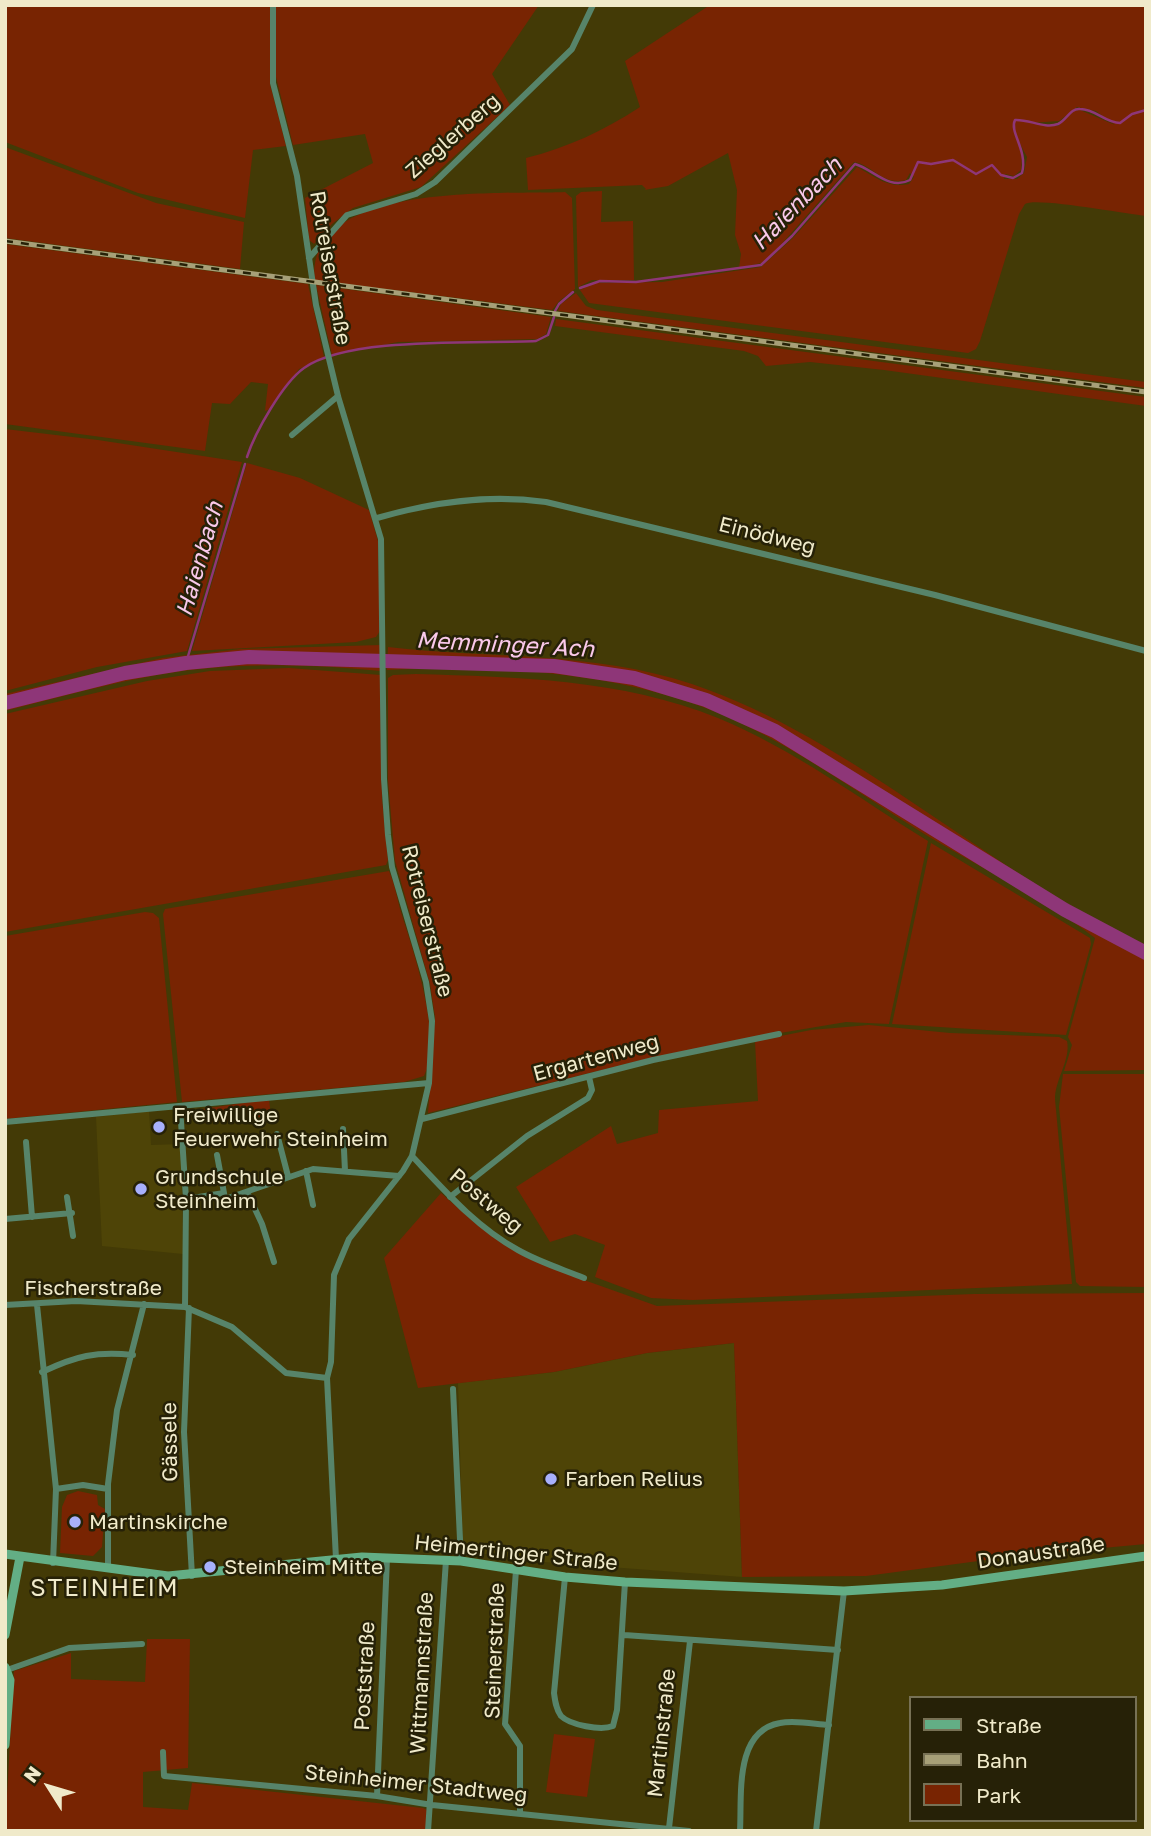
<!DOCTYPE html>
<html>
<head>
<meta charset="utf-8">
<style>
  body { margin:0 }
  #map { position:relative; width:1151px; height:1836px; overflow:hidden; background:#433a06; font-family:"Golos Text",sans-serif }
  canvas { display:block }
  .frame { position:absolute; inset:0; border:7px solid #f0eaca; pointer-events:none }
  .legend { position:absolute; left:909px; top:1696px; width:228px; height:126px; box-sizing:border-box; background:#262107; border:2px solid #777155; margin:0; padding:9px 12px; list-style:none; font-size:21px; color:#f0eaca }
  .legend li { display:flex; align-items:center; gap:14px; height:35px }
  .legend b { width:35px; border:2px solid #777155 }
  .north { position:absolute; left:14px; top:1752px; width:70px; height:70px; -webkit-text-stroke:5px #262107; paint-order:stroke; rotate:307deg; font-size:19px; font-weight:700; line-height:28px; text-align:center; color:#f0eaca }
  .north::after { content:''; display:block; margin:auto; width:24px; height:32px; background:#f0eaca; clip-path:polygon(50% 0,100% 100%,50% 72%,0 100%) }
</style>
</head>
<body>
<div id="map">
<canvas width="1151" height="1836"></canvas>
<div class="frame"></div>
<ul class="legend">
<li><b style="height:9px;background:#63ae85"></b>Straße</li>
<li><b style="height:9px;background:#a7a078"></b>Bahn</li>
<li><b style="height:19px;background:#782402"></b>Park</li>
</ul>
<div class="north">N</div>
</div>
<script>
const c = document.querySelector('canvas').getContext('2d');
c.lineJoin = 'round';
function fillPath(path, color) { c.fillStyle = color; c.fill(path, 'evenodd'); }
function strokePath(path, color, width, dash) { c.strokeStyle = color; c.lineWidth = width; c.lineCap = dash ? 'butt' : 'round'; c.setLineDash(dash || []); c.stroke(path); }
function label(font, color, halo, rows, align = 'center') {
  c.font = font + ' "Golos Text",sans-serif'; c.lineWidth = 5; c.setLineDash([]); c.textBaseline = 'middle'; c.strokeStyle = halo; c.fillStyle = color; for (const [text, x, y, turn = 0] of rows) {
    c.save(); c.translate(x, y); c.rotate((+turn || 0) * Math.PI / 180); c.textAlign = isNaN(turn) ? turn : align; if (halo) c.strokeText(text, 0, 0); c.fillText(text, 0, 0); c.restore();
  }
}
fillPath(new Path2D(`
  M149 1111 151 1145 181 1144 183 1254 102 1246 96 1117Z
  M734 1343 742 1577 544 1562 463 1551 458 1383 554 1372 647 1353Z`), '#4e4407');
fillPath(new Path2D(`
  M5 5H270V84L286 146 253 150 245 218 138 193 5 142Z
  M276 5H539L492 74 510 105 421 187 353 208 332 224 314 244 309 240 305 198 373 163 365 134 293 145 275 73Z
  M710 5H1146V109L1137 111H1146V216C1125 214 1036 197 1025 204L1019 214 980 341 976 349 968 353 589 303 580 290 595 283 662 282 761 267 793 238 857 167C874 176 888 189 909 184L914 177 910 173 906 180C882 186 872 164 854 162L770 257 761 263 739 268 741 254 735 235 737 190 728 153 668 186 644 190 646 189 642 185 528 190 526 158C569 147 603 131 640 107L625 61ZM1077 107 1096 111 1115 125 1080 110 1074 111 1058 126 1030 123 1059 121ZM1017 138 1027 157 1024 173 1017 179H1004L1005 174 1014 176 1021 170 1022 155Z
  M5 147 156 203 244 222 240 269 5 238Z
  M602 191 601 222 633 221 634 280H592L578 287 576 196 581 192Z
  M565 192 572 198 575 289 559 301 552 310 315 280C305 180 504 195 565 192Z
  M5 244 308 284 324 357 299 369 268 410 265 411 268 384 251 382 230 404 212 403 205 451 5 424Z
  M316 285 551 317 546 334 537 339 398 342 332 355Z
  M576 293 586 306 597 310 1146 382V388L558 311 561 304Z
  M556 319 1146 397V406L884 370 810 362 766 366 758 356 744 351 555 326Z
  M5 429 98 440 242 462 187 651 97 667 5 691Z
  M247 463 300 478 369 510 378 541 380 631 376 637 356 642 192 651Z
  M381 645V671C324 665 267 663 210 668 141 674 72 694 5 711V694L162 658 241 649Z
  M388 647C490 659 592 651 692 684 855 739 989 873 1146 945V1070L1064 1071 1072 1045 1068 1037 1095 938C1041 896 976 866 918 830 860 794 803 753 741 723 637 673 501 664 387 670Z
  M289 668 381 675 382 798 388 860 386 865 5 932V714L147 681 210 671Z
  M416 674C518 677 621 679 718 718 793 749 860 799 928 841L889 1024 846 1022 750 1038 650 1058 428 1113 435 1017 430 984 395 861 388 781V678L393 675Z
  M931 843 1090 938 1091 944 1066 1035 892 1024Z
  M389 871C395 884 397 899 401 912 413 950 444 1040 424 1076L404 1082 182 1102 163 914 165 909Z
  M145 912 153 913 159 918 177 1102 5 1119V936Z
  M869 1025 950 1033 1059 1037 1067 1041C1071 1060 1055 1079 1055 1099L1072 1284 693 1300 651 1298 595 1277 605 1245 575 1234 550 1242 516 1187 611 1126 617 1144 658 1133 659 1110 758 1101 755 1041 811 1030Z
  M1063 1074H1146V1287L1080 1286 1076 1282 1059 1107Z
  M269 1099 271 1116 205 1123 203 1109Z
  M441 1193 476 1224 570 1275 657 1306 974 1294 1146 1293V1544L1016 1556 866 1576 742 1577 734 1343 647 1353 554 1372 418 1388 384 1258Z
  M78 1491 97 1495 98 1505 105 1509 102 1547 93 1556 60 1553 62 1507 67 1495Z
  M147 1639H190L188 1768 143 1772V1807L188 1810 192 1783 423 1808 427 1810 426 1831H5L14 1671 71 1653V1679L145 1682Z
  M554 1734 595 1739 587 1797 546 1792Z`), '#782402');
strokePath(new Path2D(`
  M580 288 600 281 636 282 761 265 792 236 855 164C873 169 889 191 910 180L918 162 931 164 953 160 976 174 992 165 1001 175 1013 178 1022 173C1028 150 1009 132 1015 120 1029 119 1044 129 1058 124 1067 120 1070 108 1080 109 1096 109 1105 123 1120 123L1132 114 1146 110
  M555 311 559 304 573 292
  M247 457C255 432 283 383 304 368 349 336 479 344 536 341L548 335 554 317
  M186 663 245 464`), '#8e3678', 2.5);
strokePath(new Path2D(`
  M5 703 125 673 186 663 249 657 554 666 634 678 706 700 775 731 1065 910 1146 953`), '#8e3678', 14);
strokePath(new Path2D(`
  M273 5V83L297 176 316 305 338 396 381 539 384 779 388 835 392 867 426 982 432 1021 429 1083 412 1156 403 1171 349 1239 334 1275 331 1362 327 1378 336 1559
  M309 258 347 215 416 194 435 182 572 49 593 5
  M292 435 338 396
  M377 518C433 502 488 494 546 502L935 595 1146 651
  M180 1106 186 1199 185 1307
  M422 1119 653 1060 779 1034
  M5 1122 429 1083
  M343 1129 345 1171
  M277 1134 288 1176
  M26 1142 32 1217
  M217 1155 224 1193
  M412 1156C444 1190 476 1227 518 1250 539 1262 562 1269 584 1278
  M306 1171 313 1205
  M247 1192 262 1224 274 1262
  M67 1197 73 1236
  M450 1197 527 1136 588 1098 592 1090 589 1077
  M186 1199 224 1193 225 1199 313 1169 399 1176
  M5 1219 72 1213
  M5 1305 76 1301 185 1307 232 1327 286 1373 327 1378
  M37 1305 56 1489 53 1563
  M189 1308 184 1432 192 1576
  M42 1372C76 1356 96 1351 133 1355
  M453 1389 461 1561
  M56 1489 83 1485 108 1489
  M108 1568V1484L117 1410 144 1304
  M516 1570 505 1724 520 1746V1813
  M565 1577 554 1693C555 1701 556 1709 561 1716 570 1725 601 1731 613 1726L617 1710 625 1582
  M624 1635 838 1650
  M7 1670 69 1648 142 1644
  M163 1752 164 1776 377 1796 432 1805 689 1831
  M377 1796 387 1558
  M669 1828 690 1641
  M428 1831 446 1560
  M740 1831C742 1795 734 1731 780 1723 795 1720 814 1724 829 1725
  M816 1831 844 1591`), '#57846a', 6);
strokePath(new Path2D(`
  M5 1554 168 1576 362 1557 461 1561 565 1577 625 1582 844 1591 942 1585 1146 1556
  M5 1635 20 1557
  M5 1667 10 1680 5 1745`), '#63ae85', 9);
const rail = new Path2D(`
  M5 241 1146 392`);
strokePath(rail, '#a7a078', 5);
strokePath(rail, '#262107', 2.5, [8]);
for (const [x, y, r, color] of [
  [159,1127,7,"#a8b0fc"],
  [141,1189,7,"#a8b0fc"],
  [551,1479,7,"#a8b0fc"],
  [75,1522,7,"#a8b0fc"],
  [210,1567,7,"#a8b0fc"]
]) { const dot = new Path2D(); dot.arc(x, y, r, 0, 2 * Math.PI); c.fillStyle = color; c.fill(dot); strokePath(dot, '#262107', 2.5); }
label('21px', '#f0eaca', '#262107', [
  ["Zieglerberg",453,136,-41],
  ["Rotreiserstraße",330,268,80],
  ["Einödweg",767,536,14],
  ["Rotreiserstraße",427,921,76],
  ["Ergartenweg",596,1058,-15],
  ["Postweg",486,1201,40],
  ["Fischerstraße",93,1288],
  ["Gässele",170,1442,-91],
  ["Heimertinger Straße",516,1553,6],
  ["Donaustraße",1041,1553,-8],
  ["Steinerstraße",495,1651,-88],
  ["Wittmannstraße",422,1673,-87],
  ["Poststraße",365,1676,-87],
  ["Martinstraße",662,1733,-84],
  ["Steinheimer Stadtweg",416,1784,6]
]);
label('21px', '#f0eaca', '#262107', [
  ["Freiwillige",173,1115],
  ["Feuerwehr Steinheim",173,1139],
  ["Grundschule",155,1177],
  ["Steinheim",155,1201],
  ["Farben Relius",565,1479],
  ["Martinskirche",89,1522],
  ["Steinheim Mitte",224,1567]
], 'left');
label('italic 23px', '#fac9ea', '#262107', [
  ["Haienbach",797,204,-46],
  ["Haienbach",200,559,-74],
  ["Memminger Ach",505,645,3]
]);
c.letterSpacing = '2px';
label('24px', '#f0eaca', '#262107', [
  ["STEINHEIM",105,1588]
]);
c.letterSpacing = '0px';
</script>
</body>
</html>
